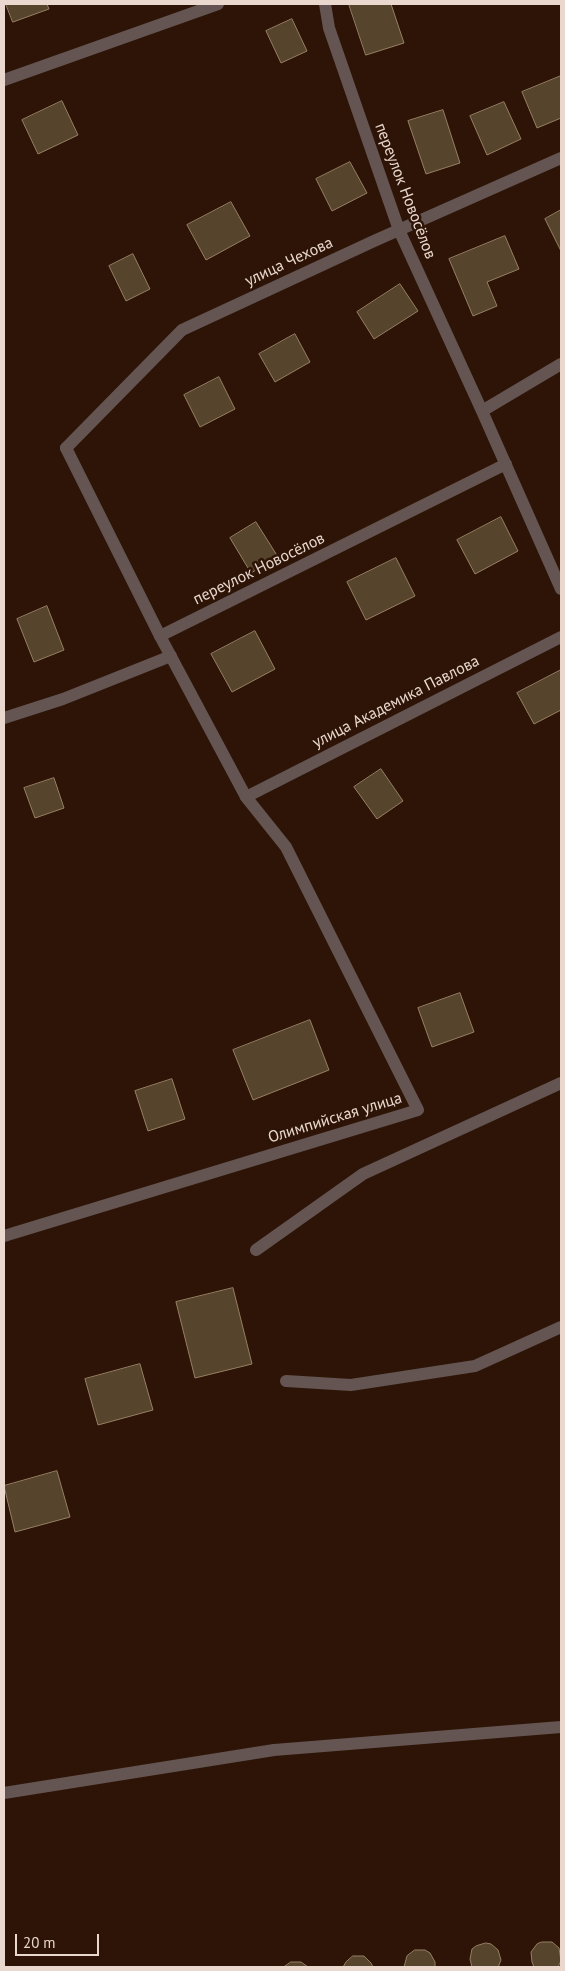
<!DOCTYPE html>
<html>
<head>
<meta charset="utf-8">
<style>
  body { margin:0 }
  #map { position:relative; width:565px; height:1971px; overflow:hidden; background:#2d1406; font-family:"PT Sans",sans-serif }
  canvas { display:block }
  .frame { position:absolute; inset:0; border:5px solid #ead8cf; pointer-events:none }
  .scale { position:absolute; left:15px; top:1934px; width:84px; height:22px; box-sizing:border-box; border:2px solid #ead8cf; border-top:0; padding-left:6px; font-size:15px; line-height:18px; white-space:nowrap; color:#ead8cf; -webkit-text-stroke:4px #2d1406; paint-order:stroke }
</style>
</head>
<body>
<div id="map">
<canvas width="565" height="1971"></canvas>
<div class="frame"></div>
<div class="scale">20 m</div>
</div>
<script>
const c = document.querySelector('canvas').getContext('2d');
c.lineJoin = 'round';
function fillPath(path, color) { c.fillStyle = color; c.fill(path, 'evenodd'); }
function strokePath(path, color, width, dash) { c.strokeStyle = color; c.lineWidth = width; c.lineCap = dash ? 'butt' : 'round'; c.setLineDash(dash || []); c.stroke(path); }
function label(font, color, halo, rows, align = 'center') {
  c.font = font + ' "PT Sans",sans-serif'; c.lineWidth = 5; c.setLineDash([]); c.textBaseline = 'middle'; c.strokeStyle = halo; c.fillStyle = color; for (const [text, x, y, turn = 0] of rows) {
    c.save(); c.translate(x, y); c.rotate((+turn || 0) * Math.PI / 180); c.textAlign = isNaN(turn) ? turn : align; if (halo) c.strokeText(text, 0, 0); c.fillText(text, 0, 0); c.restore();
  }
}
const building = new Path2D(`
  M6 4H47L49 9 13 22Z
  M349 4H391L404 43 366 55Z
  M292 19 307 51 281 63 266 31Z
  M561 76V118L537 128 522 92Z
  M62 101 78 135 38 154 22 120Z
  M504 102 521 139 487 155 470 116Z
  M443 110 460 163 426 174 408 121Z
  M350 162 367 193 332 211 316 179Z
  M231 202 250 236 206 260 187 225Z
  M561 210V251L545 219Z
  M505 236 519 269 487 282 497 306 473 316 449 259Z
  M133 254 150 289 126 301 109 266Z
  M400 284 418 311 374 339 357 312Z
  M295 334 310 362 275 382 259 354Z
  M219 377 235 409 200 427 184 395Z
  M501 517 518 551 475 574 457 540Z
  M256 522 278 557 251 573 230 538Z
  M396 558 415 596 366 620 347 582Z
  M47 606 64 650 34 662 17 619Z
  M255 631 275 669 232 692 211 654Z
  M561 670V710L534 724 517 693Z
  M381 769 403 801 377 819 354 787Z
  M54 778 64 808 35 818 24 788Z
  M460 993 474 1032 432 1047 418 1008Z
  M310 1020 329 1070 253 1100 233 1050Z
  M172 1079 185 1119 148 1131 135 1091Z
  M233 1288 252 1364 195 1378 176 1302Z
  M140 1364 153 1410 98 1425 85 1379Z
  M57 1471 70 1517 15 1532 4 1486Z
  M542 1942H552L559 1948 561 1961 558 1967H534L532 1962 531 1952 537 1944Z
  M486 1943 491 1944 498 1950 501 1960 499 1965 498 1967H472L470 1959 472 1949 476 1946Z
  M415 1950H425L430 1953 435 1962V1967H404L407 1956Z
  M353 1956H364L371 1963 373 1967H343L346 1962Z
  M291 1962H301L308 1967H284Z`);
fillPath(building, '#57442c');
strokePath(building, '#968065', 1);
strokePath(new Path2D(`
  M66 448 160 636 246 797
  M256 1250 363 1174 561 1083
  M286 1381 351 1385 475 1366 561 1327
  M4 1793 274 1750 561 1727`), '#645452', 12);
strokePath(new Path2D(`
  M325 4 329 28 399 230 482 411 561 589
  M4 80 218 4
  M482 411 561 364
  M66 448 182 330 374 241 561 158
  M160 636 506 464
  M4 718 63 699 171 656
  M4 1236 418 1110 286 847 246 797 561 637`), '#645452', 12);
label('16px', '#ead8cf', '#2d1406', [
  ["переулок Новосёлов",405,191,69],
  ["улица Чехова",289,262,-25],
  ["переулок Новосёлов",259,569,-26],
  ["улица Академика Павлова",396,702,-27],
  ["Олимпийская улица",335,1118,-17]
]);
</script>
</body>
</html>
